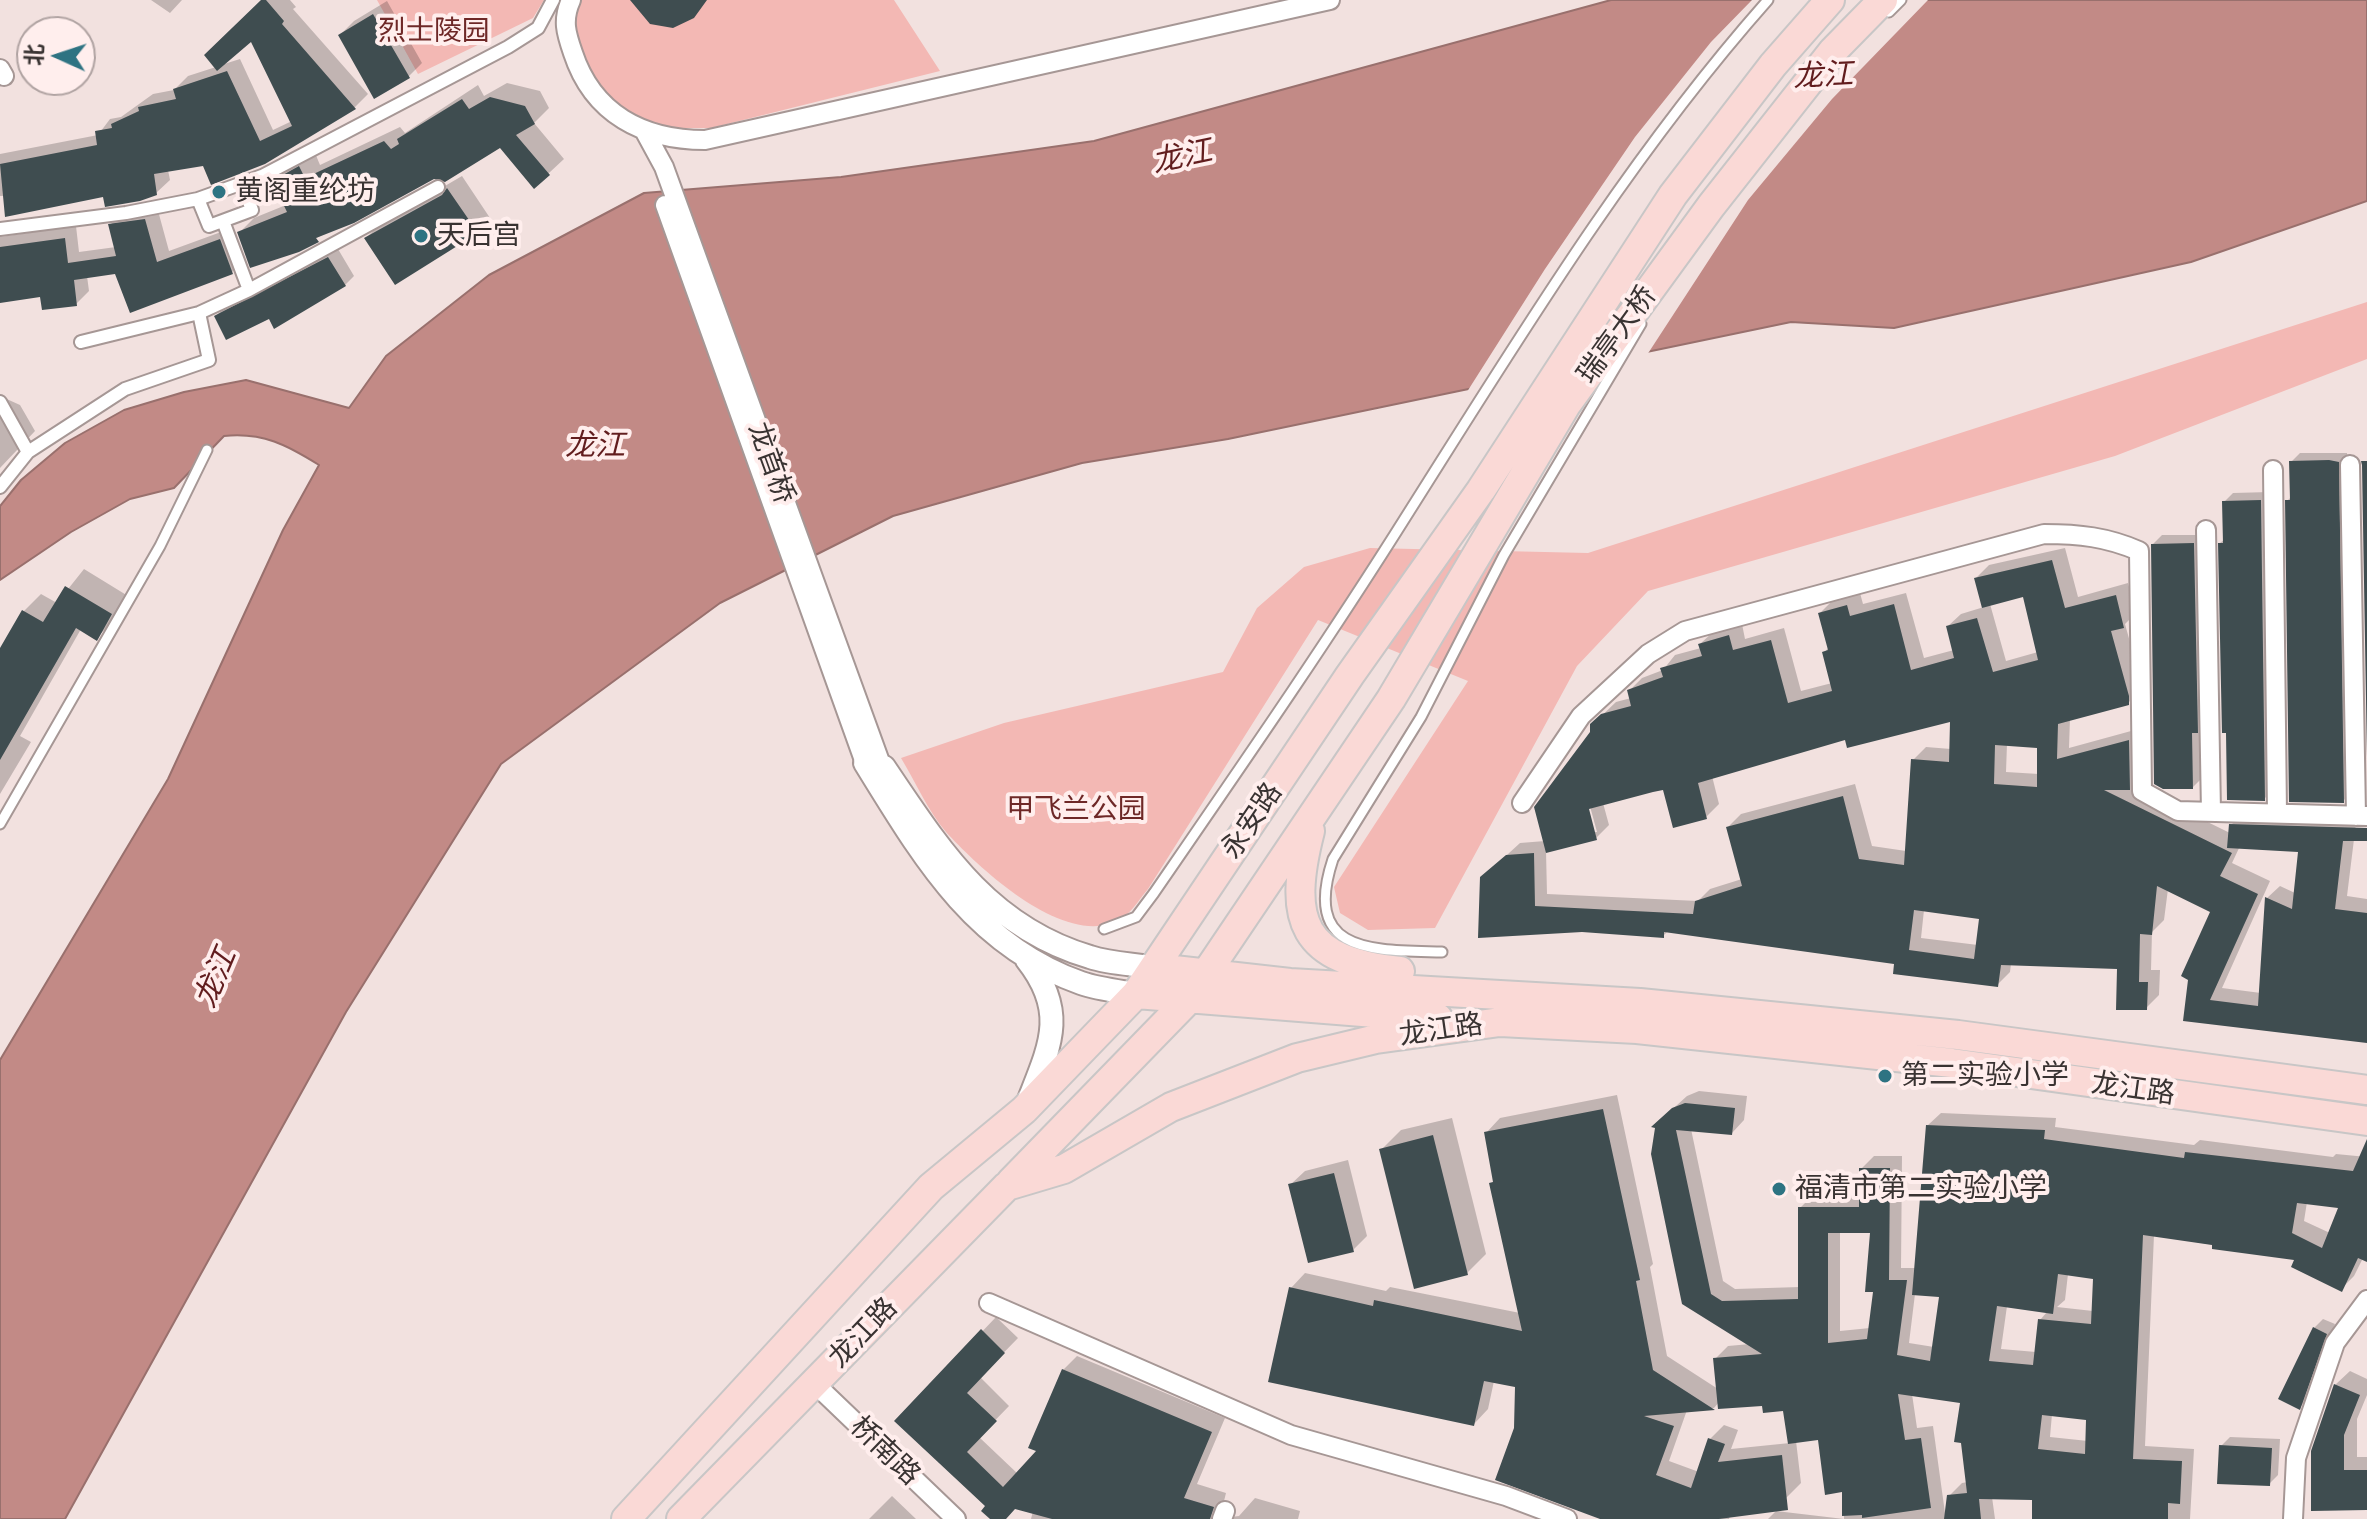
<!DOCTYPE html>
<html>
<head>
<meta charset="utf-8">
<style>
  body { margin:0 }
  #map { position:relative; width:2367px; height:1519px; overflow:hidden; background:#f2e1df; font-family:Mulish,"Noto Sans SC",sans-serif }
  canvas { display:block }
  .north { position:absolute; left:16px; top:16px; width:80px; height:80px; box-sizing:border-box; background:#ffeeed; border:2px solid #b0a3a2; border-radius:50%; rotate:273deg; font-size:22px; font-weight:700; line-height:32px; text-align:center; color:#393332 }
  .north::after { content:''; display:block; margin:auto; width:28px; height:36px; background:#2e7382; clip-path:polygon(50% 0,100% 100%,50% 72%,0 100%) }
</style>
</head>
<body>
<div id="map">
<canvas width="2367" height="1519"></canvas>
<div class="north">北</div>
</div>
<script>
const c = document.querySelector('canvas').getContext('2d');
c.lineJoin = 'round';
function fillPath(path, color) { c.fillStyle = color; c.fill(path, 'evenodd'); }
function strokePath(path, color, width, dash) { c.strokeStyle = color; c.lineWidth = width; c.lineCap = dash ? 'butt' : 'round'; c.setLineDash(dash || []); c.stroke(path); }
function label(font, color, halo, rows, align = 'center') {
  c.font = font + ' Mulish,"Noto Sans SC",sans-serif'; c.lineWidth = 8; c.setLineDash([]); c.textBaseline = 'middle'; c.strokeStyle = halo; c.fillStyle = color; for (const [text, x, y, turn = 0] of rows) {
    c.save(); c.translate(x, y); c.rotate((+turn || 0) * Math.PI / 180); c.textAlign = isNaN(turn) ? turn : align; if (halo) c.strokeText(text, 0, 0); c.fillText(text, 0, 0); c.restore();
  }
}
fillPath(new Path2D(`
  M377 0H544L533 18 418 74Z
  M579 0H894L940 71 711 128H657L639 121 598 94 583 68 570 13Z
  M2367 302V359L2115 456 1648 591 1577 666 1435 928 1368 930 1340 913 1334 887 1468 681 1318 620 1148 889C1141 897 1133 910 1124 917 1070 954 980 869 946 832 928 811 915 781 901 758L1004 723 1223 672 1257 608 1304 567 1370 548 1588 553Z`), '#f3b8b4');
const water = new Path2D(`
  M1611 0H2367V201L2191 262 1894 328 1791 322 1228 439 1082 463 893 516 720 603 501 764 346 1012 65 1519H0V1060L168 779 283 530 319 465C287 445 263 432 224 436L174 488 130 499 71 532 0 580V506L21 480 65 443 124 410 184 392 246 380 349 408 386 356 489 275 644 193 841 177 1094 141Z`);
fillPath(water, '#c28a86');
strokePath(water, '#99706d', 2);
fillPath(new Path2D(`
  M1752 0H1928L1832 99 1748 200 1645 358 1465 395 1545 269 1635 137 1711 42Z`), '#f2e1df');
fillPath(new Path2D(`
  M151 0H182L170 13Z
  M263 0H290L296 7 293 9 368 94 355 107 264 163H204L168 170 170 180 156 193 0 196V154L98 135 110 119 121 117 153 94 174 90 188 76 216 67ZM252 39 292 121 273 130 240 59 221 65Z
  M387 1 422 63 408 77 340 35 354 21Z
  M507 83 540 91 549 108 534 123 564 159 535 186 500 145 297 248 239 233 254 218 286 205 275 181 290 166 315 153 320 165 400 127 405 133 478 85 484 96Z
  M462 176 490 218 476 232 366 238 380 224Z
  M157 207 169 251 232 228 245 260 232 272H117L87 276 89 291 76 304 42 294 0 301V237L76 226 79 252 116 247 110 225 123 213Z
  M338 249 354 276 345 285 270 317 216 316 225 307Z
  M0 396 20 405 35 431 0 468Z
  M2300 453H2347L2352 792 2343 801 2287 501 2292 496 2291 462Z
  M2270 492 2273 790 2264 799 2228 731 2220 543 2225 539 2224 502 2233 493Z
  M2162 535H2203L2202 778 2193 787 2153 544Z
  M2065 548 2078 597 2128 583 2136 613 2125 624 2141 682V690L2128 703 2070 718 2069 748 2142 728V775L2132 785 2230 833 2231 825 2244 812 2357 815 2347 896 2367 899V1041L2185 1019 2212 911 2168 889 2164 920 2152 932 2151 970H2160L2159 995 2146 1008 2119 967 2011 964 2010 972 1997 985 1896 962 1669 930 1663 936 1582 930 1480 935 1496 865 1520 843 1545 841 1592 733V725L1616 702 1631 698 1629 691 1642 678 1663 670 1675 655 1701 648 1700 644 1713 632 1742 624 1745 639 1784 628 1801 691 1832 683 1824 653 1829 647 1820 613 1833 600 1860 593 1863 604 1906 593 1924 658 1954 650 1948 626 1961 614 1984 607 1976 578 1989 565ZM2024 595 2038 652 2006 661 1990 604ZM1952 719 1951 749 1926 747 1913 760 1906 851 1872 846 1855 784 1741 814 1728 827 1742 879 1710 889 1698 901 1547 894 1546 851 1596 838 1609 825 1603 803 1664 788 1706 817 1719 804 1712 776 1847 738ZM2007 744 2039 746V774L2006 772ZM1588 799 1597 832H1593L1584 800ZM2240 846 2300 850 2295 893 2280 886 2267 898 2261 993 2222 988 2270 881 2232 863ZM1924 910 1982 917 1978 945 1921 938Z
  M84 569 128 596 114 621 96 638 81 629 20 736 31 742 0 794V652L24 611 41 594 57 603Z
  M1699 1091 1747 1096 1744 1120 1732 1133 1691 1129 1723 1281 1735 1289 1800 1287V1208L1813 1195H1861V1169L1874 1156H1902L1901 1268H1916L1928 1125 1941 1113 2056 1118 2055 1127 2194 1145 2200 1140 2333 1157 2336 1154 2367 1157V1260L2363 1258 2354 1276 2341 1289 2297 1259 2154 1235 2145 1446 2194 1449 2190 1519H2034V1498L1992 1497 1995 1519H1768L1776 1511 1844 1519V1490L1819 1438 1796 1441 1801 1483 1786 1498 1733 1505 1729 1519H1603L1516 1428 1517 1386 1494 1381 1488 1409 1474 1424 1291 1288 1305 1273 1386 1291 1390 1287 1520 1313 1491 1184 1495 1180 1486 1133 1500 1118 1617 1095 1653 1264 1650 1267 1667 1356 1718 1389 1716 1358 1728 1346 1750 1344 1684 1303 1666 1115 1687 1096ZM2307 1202 2341 1207 2330 1233 2304 1221ZM1840 1231H1872L1875 1291 1870 1328 1840 1331ZM2068 1274 2095 1277 2093 1311 2057 1307 2065 1300ZM1915 1294 1942 1295 1934 1347 1909 1343ZM2007 1306 2047 1312 2040 1320 2036 1352 2001 1349ZM1912 1394 1962 1402 1968 1482 1962 1483 1949 1496 1945 1513 1933 1426 1917 1428ZM1719 1402 1785 1408 1790 1443 1731 1449 1738 1430 1724 1425 1710 1439 1699 1472 1669 1461 1687 1410 1714 1408ZM2052 1414 2089 1418 2088 1441 2050 1437Z
  M1452 1118 1486 1254 1467 1273 1382 1149 1401 1130Z
  M1348 1160 1367 1236 1353 1250 1290 1185 1305 1171Z
  M996 1317 1018 1338 980 1377 1009 1406 979 1437 1018 1474 1040 1451 1063 1370 1077 1356 1225 1418 1197 1484 1226 1493 1223 1505 1231 1517 1239 1516 1255 1498 1300 1511 1298 1519H1031L1041 1479 1004 1519H993L988 1506 897 1421Z
  M2323 1319 2335 1324 2308 1399 2299 1408 2314 1328Z
  M2350 1371 2367 1379V1395L2357 1419V1457H2367V1509H2313L2335 1385Z
  M2230 1437 2280 1439 2278 1475 2269 1484 2221 1446Z
  M892 1496 916 1519H869Z`), '#0003');
fillPath(new Path2D(`
  M261 0H266L284 21 282 24 356 109 265 164 211 185 203 166 154 174 157 195 140 201 105 207 103 197 5 217 0 164 97 145 95 131 112 128 111 124 139 111 138 107 176 99 173 89 227 71 260 141 292 126 251 42 217 71 204 55Z
  M630 0H707L694 18 673 28 650 24Z
  M373 14 410 78 374 99 338 35Z
  M490 97 525 106 535 124 516 135 550 175 534 189 500 148 445 182 434 179 354 223 316 238 319 242 299 252 250 268 237 232 287 212 272 181 299 166 305 178 384 141 391 149 399 144 397 139 462 99 469 109Z
  M447 188 478 233 395 285 364 238 442 195Z
  M145 219 157 262 220 239 233 274 130 313 115 274 74 280 77 306 42 310 40 297 0 303V247L65 238 68 263 116 256 108 224Z
  M328 257 346 286 274 329 269 319 226 340 214 316Z
  M2329 460 2339 462 2344 803 2289 802 2285 500H2290L2289 461Z
  M2361 461H2367V757L2362 465Z
  M2261 500 2265 801 2227 800 2226 733H2222L2218 543H2223L2222 501Z
  M2194 543 2198 733H2192L2193 789H2163L2154 784 2151 544Z
  M2052 560 2065 608 2116 595 2124 628 2111 631 2129 696V705L2058 724 2057 759 2129 740 2130 790H2104L2232 853 2220 876 2258 894 2210 1000 2258 1006 2265 897 2292 909 2298 852 2227 848 2229 824 2367 828V841H2343L2335 909 2367 913V1043L2183 1021 2188 980 2181 976 2210 912 2157 886 2152 935 2140 934 2139 982H2148L2147 1010H2116L2117 969 2001 965 1998 987 1893 974 1894 964 1664 932V938L1582 932 1478 938 1480 877 1506 855 1534 853 1535 906 1693 914 1695 901 1742 886 1726 827 1843 796 1859 859 1904 865 1911 759 1949 762 1950 722 1847 748 1845 740 1698 783 1707 819 1673 828 1663 790 1653 792 1589 809 1597 840 1546 853 1534 807 1590 732V724L1601 714 1631 706 1627 690 1663 677 1660 668 1702 656 1698 644 1729 635 1733 650 1771 640 1788 703 1832 691 1822 652 1828 650 1818 613 1847 605 1850 616 1894 604 1911 670 1954 658 1946 626 1977 618 1993 672 2038 660 2023 597 1982 608 1974 578ZM1995 745 2037 748V787L1994 784ZM1914 910 1979 919 1974 959 1909 950Z
  M65 586 112 614 97 641 76 628 0 760V648L22 610 43 622Z
  M1685 1103 1735 1108 1732 1135 1676 1130 1711 1294 1722 1301 1798 1299V1207H1859V1168H1890L1889 1280H1907L1897 1355 1930 1361 1939 1297 1912 1295 1926 1125 2045 1130 2044 1139 2184 1158 2185 1152 2353 1171 2367 1139V1262L2358 1258 2342 1292 2291 1267 2294 1260 2212 1249V1245L2143 1235 2133 1459 2182 1461 2180 1504 2168 1503V1519H2032V1500L1979 1499 1981 1519H1944L1947 1495 1967 1493 1961 1443 1954 1442 1960 1403 1898 1394 1905 1440 1921 1438 1931 1508 1862 1518V1515L1842 1516V1492L1825 1495 1818 1440 1788 1444 1783 1411 1763 1413 1762 1406 1718 1409 1713 1358 1762 1354 1682 1304 1651 1154 1655 1128 1651 1127 1672 1108ZM2297 1203 2338 1208 2322 1248 2292 1233ZM1828 1233H1870L1865 1292H1873L1867 1339 1828 1343ZM2058 1274 2093 1279 2091 1324 2038 1319 2033 1365 1989 1361 1997 1306 2053 1314ZM2042 1415 2086 1420 2085 1454 2038 1449Z
  M1603 1109 1640 1280 1636 1281 1653 1370 1715 1410 1644 1416 1674 1426 1656 1475 1691 1488 1708 1438 1725 1444 1718 1462 1782 1455 1788 1510 1719 1519H1600L1495 1480 1514 1428 1515 1387 1484 1381 1474 1426 1268 1382 1289 1287 1373 1306 1374 1300 1522 1331 1489 1183 1493 1182 1484 1132Z
  M1433 1135 1468 1275 1414 1289 1379 1149Z
  M1334 1173 1354 1252 1308 1263 1288 1184Z
  M2313 1327 2327 1334 2300 1410 2278 1399Z
  M981 1329 1005 1353 967 1393 997 1421 967 1452 1003 1487 1036 1451 1028 1448 1062 1369 1212 1432 1184 1498 1214 1507 1210 1519H1052L1015 1509 1006 1519H990L981 1511 985 1506 894 1421Z
  M2334 1384 2360 1395 2344 1435V1470H2367V1510L2311 1511V1451Z
  M2219 1445 2272 1448 2270 1486 2217 1484Z`), '#3f4d50');
const service = new Path2D(`
  M1889 12 1901 0
  M0 824 160 546 207 450
  M1104 929 1136 917 1154 893C1240 768 1326 644 1407 515 1519 338 1628 158 1768 0
  M1442 952C1374 950 1301 955 1333 859L1421 717 1504 555 1641 324`);
const pedestrian = new Path2D(`
  M198 199 209 226 252 210 242 183
  M223 221 249 290
  M0 229 126 213 198 199 262 176 508 47 538 28 553 0
  M81 342 199 313 249 290 438 187
  M0 402 28 452
  M0 487 28 452 125 389 209 360 199 313`);
const minor = new Path2D(`
  M571 0C562 20 566 33 573 53 593 114 643 140 705 140L1330 0
  M0 69 4 76
  M645 132 664 167 879 759
  M665 205 865 763
  M2350 465 2356 816
  M2273 470 2277 813
  M2206 530 2211 812
  M1522 803 1581 716 1648 654 1685 631 2044 534C2079 534 2107 537 2139 551L2142 791 2178 811 2367 816
  M989 1303 1291 1435 1506 1496 1567 1519
  M814 1383 956 1519
  M1222 1519 1225 1511
  M2293 1519 2296 1458 2335 1343 2367 1300`);
const tertiary = new Path2D(`
  M865 763C922 855 973 945 1081 983 1098 989 1118 991 1136 994
  M884 767C940 850 988 927 1090 957 1111 964 1135 964 1156 968
  M1027 960C1068 1012 1050 1046 1028 1102`);
const primary = new Path2D(`
  M1310 831C1287 921 1301 961 1400 971
  M1156 968 1290 983 1640 1003 1958 1035 2367 1090
  M1136 994 1438 1018
  M1011 1182 1188 1000 1391 699 1566 405 1711 206 1833 51 1883 0
  M626 1519 931 1187 1024 1110 1136 994 1350 675 1481 490 1673 195 1773 65 1830 0
  M681 1519 1007 1186 1064 1169 1171 1107 1297 1058 1376 1039 1500 1022 1637 1029 1952 1063 2367 1121`);
strokePath(service, '#a69795', 13);
strokePath(pedestrian, '#a69795', 16);
strokePath(minor, '#a69795', 22);
strokePath(tertiary, '#a69795', 26);
strokePath(primary, '#c8c6c6', 32);
strokePath(service, '#fff', 9);
strokePath(pedestrian, '#fff', 12);
strokePath(minor, '#fff', 18);
strokePath(tertiary, '#fff', 22);
strokePath(primary, '#fad9d6', 28);
for (const [x, y, r, color] of [
  [219,192,8,"#2e7382"],
  [421,236,8,"#2e7382"],
  [1885,1076,8,"#2e7382"],
  [1779,1189,8,"#2e7382"]
]) { const dot = new Path2D(); dot.arc(x, y, r, 0, 2 * Math.PI); c.fillStyle = color; c.fill(dot); strokePath(dot, '#ffeeed', 3); }
label('28px', '#6e2827', '#ffeeed', [
  ["烈士陵园",434,32],
  ["甲飞兰公园",1076,810]
]);
label('28px', '#393332', '#ffeeed', [
  ["黄阁重纶坊",235,192],
  ["天后宫",437,236],
  ["第二实验小学",1901,1076],
  ["福清市第二实验小学",1795,1189]
], 'left');
label('28px', '#393332', '#ffeeed', [
  ["瑞亭大桥",1617,335,-54],
  ["龙首桥",771,463,70],
  ["永安路",1252,821,-56],
  ["龙江路",1441,1030,-8],
  ["龙江路",2133,1089,8],
  ["龙江路",863,1333,-46],
  ["桥南路",885,1451,44]
]);
label('italic 30px', '#621d1e', '#ffeeed', [
  ["龙江",1823,76,-3],
  ["龙江",1182,157,-12],
  ["龙江",595,446],
  ["龙江",216,978,-67]
]);
</script>
</body>
</html>
